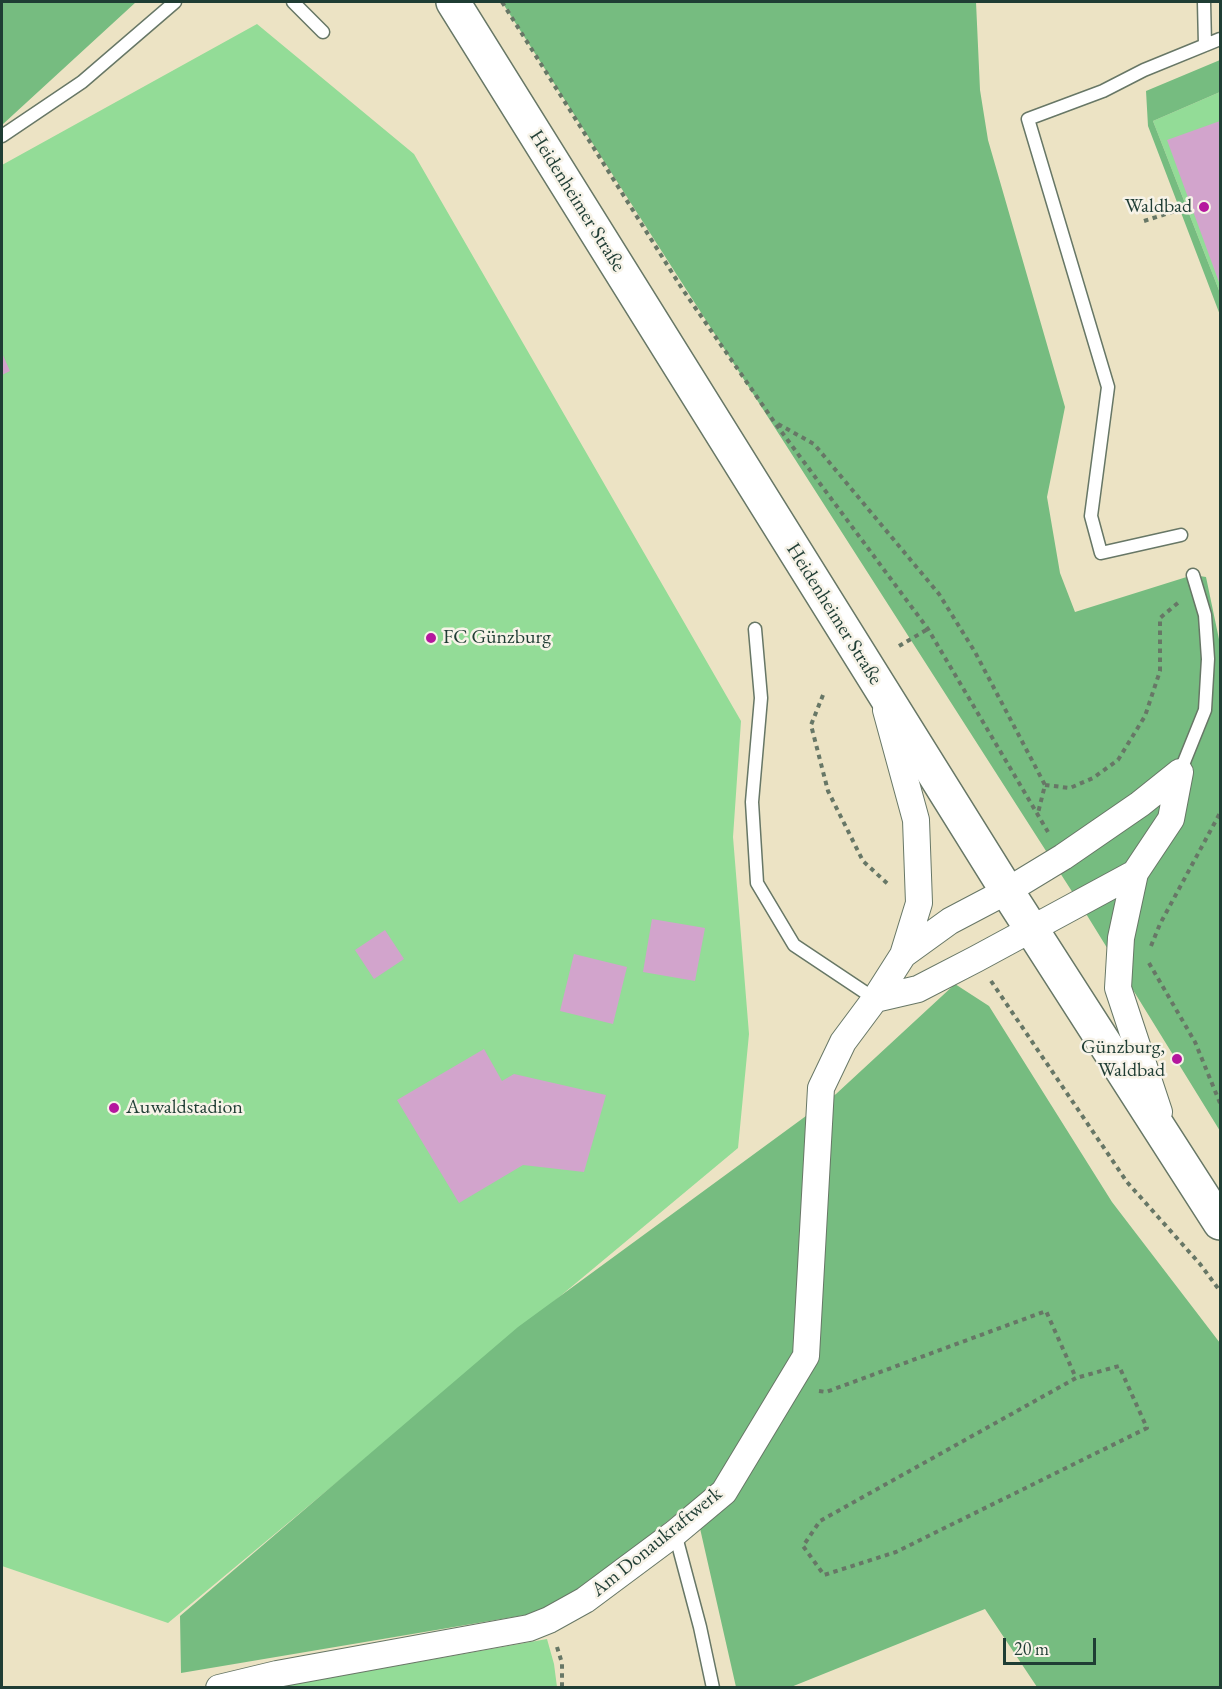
<!DOCTYPE html>
<html>
<head>
<meta charset="utf-8">
<style>
  body { margin:0 }
  #map { position:relative; width:1222px; height:1689px; overflow:hidden; background:#ece3c4; font-family:"EB Garamond",serif }
  canvas { display:block }
  .frame { position:absolute; inset:0; border:3px solid #1f3d34; pointer-events:none }
  .scale { position:absolute; left:1003px; top:1638px; width:93px; height:27px; box-sizing:border-box; border:3px solid #1f3d34; border-top:0; padding-left:8px; font-size:18px; line-height:21px; white-space:nowrap; color:#1f3d34; -webkit-text-stroke:4px #f7f3e8; paint-order:stroke }
</style>
</head>
<body>
<div id="map">
<canvas width="1222" height="1689"></canvas>
<div class="frame"></div>
<div class="scale">20 m</div>
</div>
<script>
const c = document.querySelector('canvas').getContext('2d');
c.lineJoin = 'round';
function fillPath(path, color) { c.fillStyle = color; c.fill(path, 'evenodd'); }
function strokePath(path, color, width, dash) { c.strokeStyle = color; c.lineWidth = width; c.lineCap = dash ? 'butt' : 'round'; c.setLineDash(dash || []); c.stroke(path); }
function label(font, color, halo, rows, align = 'center') {
  c.font = font + ' "EB Garamond",serif'; c.lineWidth = 5; c.setLineDash([]); c.textBaseline = 'middle'; c.strokeStyle = halo; c.fillStyle = color; for (const [text, x, y, turn = 0] of rows) {
    c.save(); c.translate(x, y); c.rotate((+turn || 0) * Math.PI / 180); c.textAlign = isNaN(turn) ? turn : align; if (halo) c.strokeText(text, 0, 0); c.fillText(text, 0, 0); c.restore();
  }
}
fillPath(new Path2D(`
  M257 24 414 154 741 721 733 837 749 1034 738 1148 168 1623 2 1566V165Z
  M1220 92V293L1153 121Z
  M547 1639 554 1664 557 1687 273 1688Z`), '#93dc97');
fillPath(new Path2D(`
  M2 2H136L2 125Z
  M502 2H976L980 90 988 140 1065 407 1047 497 1060 573 1075 612 1193 575 1206 577 1220 644V1131L1080 904Z
  M1220 60V92L1153 121 1220 293V315L1148 126 1146 91Z
  M955 984 989 1006 1112 1202 1220 1343V1687H1037L985 1609 791 1687H736L699 1524 684 1508 584 1588 537 1613 181 1673 180 1616 518 1327 836 1094Z`), '#76bc80');
fillPath(new Path2D(`
  M1220 121V285L1167 140Z
  M2 353 10 371 2 375Z
  M652 919 705 928 695 981 643 972Z
  M385 930 404 959 374 979 355 950Z
  M574 954 627 967 613 1024 560 1011Z
  M484 1049 502 1081 514 1074 606 1095 584 1172 523 1165 459 1203 397 1100Z`), '#d2a4cc');
const lane = new Path2D(`
  M293 2 323 32
  M1204 2 1205 45
  M2 136 82 82 175 2
  M1181 535 1101 553 1091 516 1108 387 1028 119 1103 91 1144 70 1220 39
  M755 629 761 698 752 802 757 883 794 945 875 999
  M1180 772 1205 710 1208 659 1205 615 1193 575
  M675 1533 700 1627 713 1688`);
const street = new Path2D(`
  M886 710 916 820 919 903 903 955
  M1135 873 1121 938 1118 988 1159 1112
  M219 1688 277 1674 529 1628 549 1620 585 1600 675 1533 724 1492 806 1356 821 1088 843 1042 875 999 903 955 950 921 1007 891 1063 857 1140 804 1180 772 1171 819 1135 873 976 959 918 989 875 999`);
const secondary = new Path2D(`
  M453 2 1007 891 1220 1223`);
strokePath(lane, '#677766', 15);
strokePath(street, '#677766', 28);
strokePath(secondary, '#677766', 36);
strokePath(new Path2D(`
  M502 2 683 290 775 423 928 629 1048 832
  M1144 221 1191 206
  M778 424 814 444 939 594 975 652 1045 785 1038 813
  M899 646 928 629
  M823 695 811 725 828 791 863 861 890 886
  M1045 785 1070 788 1093 778 1118 760 1145 716 1160 671V618L1179 602
  M1151 946 1160 924 1220 813
  M1149 963 1195 1042 1220 1103
  M991 981 1127 1182 1200 1264 1220 1291
  M819 1391 826 1392 1046 1311 1076 1378 820 1521 803 1546 824 1575 896 1552 1147 1428 1119 1366 1076 1378
  M557 1647 562 1663V1688`), '#677766', 4, [4.5, 4.5]);
strokePath(lane, '#fff', 12);
strokePath(street, '#fff', 26);
strokePath(secondary, '#fff', 33);
for (const [x, y, r, color] of [
  [1204,207,6,"#b5179e"],
  [431,638,6,"#b5179e"],
  [1177,1059,6,"#b5179e"],
  [114,1108,6,"#b5179e"]
]) { const dot = new Path2D(); dot.arc(x, y, r, 0, 2 * Math.PI); c.fillStyle = color; c.fill(dot); strokePath(dot, '#f7f3e8', 2); }
label('20px', '#1f3d34', '#f7f3e8', [
  ["Heidenheimer Straße",577,201,58],
  ["Heidenheimer Straße",834,614,58],
  ["Am Donaukraftwerk",657,1542,-39]
]);
label('20px', '#1f3d34', '#f7f3e8', [
  ["Waldbad",1192,207],
  ["FC Günzburg",443,638,"left"],
  ["Günzburg,",1165,1048],
  ["Waldbad",1165,1071],
  ["Auwaldstadion",126,1108,"left"]
], 'right');
</script>
</body>
</html>
